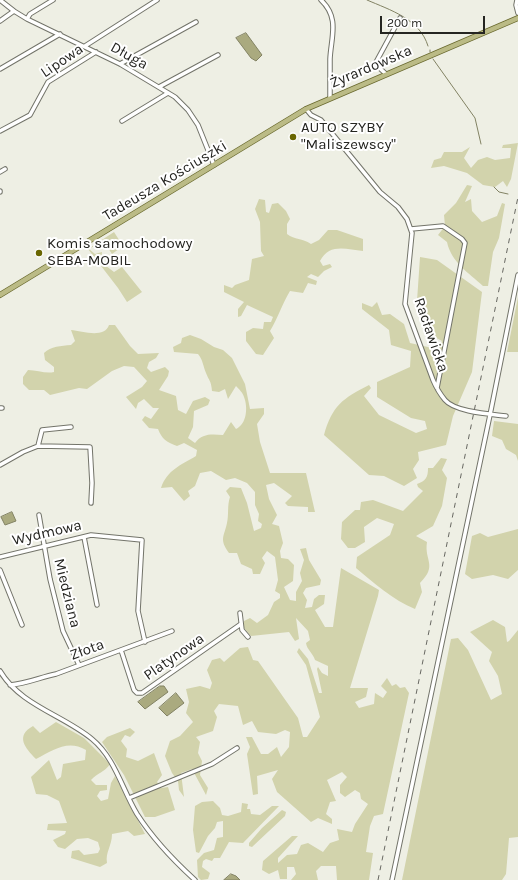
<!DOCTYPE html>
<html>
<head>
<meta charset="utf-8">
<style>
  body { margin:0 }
  #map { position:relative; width:518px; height:880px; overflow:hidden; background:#eeefe4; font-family:Karla,sans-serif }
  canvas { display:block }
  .scale { position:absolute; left:380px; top:16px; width:105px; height:18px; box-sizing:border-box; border:2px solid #252521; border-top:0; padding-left:5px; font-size:12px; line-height:14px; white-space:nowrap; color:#252521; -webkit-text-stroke:3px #fff; paint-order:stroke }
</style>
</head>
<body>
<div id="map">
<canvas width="518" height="880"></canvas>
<div class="scale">200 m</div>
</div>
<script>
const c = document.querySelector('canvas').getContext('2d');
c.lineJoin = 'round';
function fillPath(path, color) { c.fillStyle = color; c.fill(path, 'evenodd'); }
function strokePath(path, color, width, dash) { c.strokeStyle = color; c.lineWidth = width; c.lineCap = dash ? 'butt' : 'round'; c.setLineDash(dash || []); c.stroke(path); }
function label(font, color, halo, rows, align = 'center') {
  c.font = font + ' Karla,sans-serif'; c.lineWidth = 4; c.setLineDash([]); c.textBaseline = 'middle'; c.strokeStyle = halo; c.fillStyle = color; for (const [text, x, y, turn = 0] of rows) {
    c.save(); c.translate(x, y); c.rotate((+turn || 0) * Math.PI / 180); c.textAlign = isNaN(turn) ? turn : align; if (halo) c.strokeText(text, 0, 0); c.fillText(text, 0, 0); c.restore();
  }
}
fillPath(new Path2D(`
  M518 143 511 179 507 187 503 181 495 187 483 185 467 173 444 166 431 168 434 160 441 158 444 152H462L470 147 464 158 471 168 478 160 487 157 495 160 510 158 511 148H502L503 145Z
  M467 185 472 186 465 202 471 199 472 211 482 222 497 216 502 203 505 204 499 238 493 252 488 286H483C469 273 451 262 447 242L438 235 445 226 444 215 456 203Z
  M259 199 265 200 266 212 269 213 272 204 278 203 286 211 290 219 287 224V234C295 240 302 238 311 244L319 240 328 230H337L363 239V251C346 249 329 243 320 261L323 266 330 264 332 267 324 271 318 277 311 274 307 277 317 281 316 285 308 283 303 293 290 291C282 304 278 318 270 331L274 338 263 355 256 354 246 341V332L253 328 263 329 264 322H271L273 317 247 305 241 316 238 317V309L244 302 224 292V285L232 288 235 285 249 280 252 259 264 256 261 251 260 222 255 209Z
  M114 232 123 246 112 254 108 248 107 241H103L89 249 95 254 102 252 101 262 114 272 122 267 142 292 127 302 118 288 88 249Z
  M420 257 437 260 482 292 472 372 453 416 446 445 418 452 419 460 413 469 417 478 404 486 384 476 369 475 324 435C332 406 343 398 369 385L371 388 364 396 379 415 416 433 427 429 425 421 411 418 377 397V382L410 367 411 351 391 345 389 330 362 309V303L372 307 377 302 382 315 390 314 404 324 410 343 437 349 442 341 431 335 417 301Z
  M518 297V352H507Z
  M109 325H115L130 346 138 354 159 353 156 358 149 362 147 368 151 372 165 367 169 371 168 376 159 390 176 396 178 410 186 414 193 401 205 397 210 400 208 405 194 411 193 427 188 438 195 443C202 433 212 434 223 435L231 422 236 429C247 424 248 407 244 397 243 393 239 389 236 386L228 399 225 389 219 392 212 391C211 380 209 381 206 373 203 366 203 360 198 354L174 352 173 347 181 343 182 338 190 335 201 339 214 347 223 350 232 358 245 384 250 409 264 408V414L257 424 260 442 270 473H306L315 512H308V507L288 506 285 503 292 496 274 483 266 485 269 499 277 515 272 524 279 526 283 543 280 551 281 558 288 559 294 565 293 581 284 587 290 600 296 601V592L302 581 300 573 304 560 300 549 306 548 309 560 321 580 320 585 306 588 303 593 307 600 305 608 312 607 314 599 319 595H325L324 604 315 610 325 627H333L341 568 379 590 378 596 350 688H368L366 697 355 702 359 708 374 704 375 693 383 698 387 692 381 686 387 678 392 686 396 684 400 688 405 687 409 693 383 814 374 816 370 826 366 852 373 853 369 880H337L336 866H321L316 871 318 880H291L296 874 294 867H287V879H280L278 870 269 874 262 870 263 861 292 836H298L278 858V863L287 855 297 854 301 845 308 843 323 852 330 843 339 840 337 829 352 832 355 824 368 804 361 799 360 793 355 790 345 797 340 793V785L347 777 342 772 327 780 336 801 330 802 326 814 332 819V824L318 818 311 822 277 792 272 779 278 770 257 776 258 794 253 795 247 754 250 747 246 737H252L261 754H268L277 747 281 757 289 747 290 732 285 730 276 734 258 732 252 721 243 725 238 706 219 704 214 711 217 717 213 731 196 737 200 742 198 753 202 761 200 775 208 788 206 795 192 769 181 773 184 797 179 790 178 781 172 773 165 756 170 741 180 736 193 722 186 713 189 702 186 689 200 686 210 689 212 683 207 670 212 660 220 658 224 662 240 648 248 647 253 660 258 661 298 718 303 737H307L320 717 306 665 297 652 299 648 308 659 319 693H322L317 669 318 667 322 673 328 676V666L315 660C313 653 307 650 306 643L310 640 308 631 296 618 299 639 295 641 289 632 251 636 244 628V621L250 618 257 623 268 615 274 602 280 598V594L275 591 278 580 275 557 267 551 262 558 265 563 260 574H253L252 569 241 564 237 553H229C219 539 224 537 227 523 229 514 227 506 230 497L226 491 230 487 241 488 247 503 254 531 261 528 262 524 258 521 259 514 255 505V492L247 483 235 478 226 480 211 471 200 473 195 486 188 491 190 496 184 501 172 487 161 488C167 470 181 465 196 456L197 450 184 443 177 446C166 442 162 439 158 429L149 428 142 420 145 416 151 419 159 408H153L144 399 138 403 136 409 126 397 142 387 147 381 134 367 124 366 112 371 87 389 79 388 50 395 44 390H29L23 384V377L28 370C37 370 46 374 54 372V367L45 360 44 353C51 346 61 346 71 345L75 341 71 330C82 331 104 339 109 325Z
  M494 421 518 424V461L516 455 506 449 502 440 492 436Z
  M441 458 447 459 442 470 447 478 442 506 433 526 416 536 427 542C424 561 438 565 420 583L422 592 415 609C393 600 374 583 356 568L357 557 390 535 394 524 377 518 364 527 365 542 355 548H348L341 539 342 522 355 510H360L361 502 373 500 403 511 423 491 418 487 417 484C426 481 428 477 428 468H433Z
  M518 529V570L508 579 493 575 472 579 465 574 472 536 480 533 488 537Z
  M493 620 505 627 507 642 509 641 518 630V837L509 838 506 874 502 880H402L451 639 458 638 468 650 491 700 502 694 498 676 489 661 492 652 470 632Z
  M56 722 84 738 110 764C105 772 97 773 91 780L96 785H107V790L100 791 97 796 101 801 108 799 111 783 115 776 145 834 134 836 128 831 112 834C112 846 105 852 107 863L100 867 71 858 72 851 79 850 84 855 98 853 100 849 98 842 88 838 77 839 65 849 58 847 53 840 65 834 66 831 47 830 48 824 67 823 59 801 47 795 36 794 31 777 49 760 57 780 61 777 63 764 85 760 86 750C68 739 53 750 36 759 25 748 15 736 33 726L40 733Z
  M130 728 135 732 130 737 125 735 121 741 127 749 126 757 138 761 154 753 162 775 157 782 161 788 168 787 175 810 155 817H145L124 775 102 742 107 737Z
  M213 801 220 808 222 815 228 816 241 812 242 803 248 804 247 809H250L251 814 260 815 272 806H279L243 843 229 842 220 858H214L212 861 206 859 203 861 202 867 210 873 208 879 201 880 198 877 197 860 204 853 214 850 217 838 223 837V821L217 822 215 828 208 836 199 853 196 852 193 830 195 806 202 802Z
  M282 810 286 812 285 816 252 847 249 846V843L262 828Z`), '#d2d3ac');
const water = new Path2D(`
  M246 33 262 55 256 61 251 58 236 38Z
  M12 512 16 521 5 525 1 517Z
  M160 686H164L168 692 145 709 138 702Z
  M176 693 184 703 167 716 159 708Z
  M231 874 236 876 240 880H224Z`);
fillPath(water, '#aaaa7f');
strokePath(water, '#828263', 1);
strokePath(new Path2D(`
  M367 0C390 10 420 19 428 46
  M430 50V52
  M433 59 475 118 481 144
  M494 187 499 192 508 194`), '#828263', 1);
const minor = new Path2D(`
  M0 0 14 11 27 19 120 64 175 97 188 110 198 125 214 165
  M321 0C340 18 331 37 330 59 330 72 330 85 330 97
  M517 0 516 5 518 13
  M27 19 30 14 53 0
  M0 21 14 11
  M85 46 157 0
  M120 64 196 22
  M0 69 60 34
  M386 74 375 64 400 18
  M159 87 218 55
  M306 109 311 115 321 120 380 192 398 207 407 219 412 233 405 304 433 380C436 387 440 394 445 400 455 412 490 414 506 416
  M122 121 168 93
  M0 131 30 115 48 82 96 52
  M0 172 5 169
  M0 191V192
  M411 229 443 226 462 239 465 243 437 388
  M0 408H2
  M38 446 42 430 71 427
  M0 465 23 452 38 446 90 447 92 483 91 503
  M39 515 50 579 63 631 79 665
  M84 537 97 605
  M0 557 91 535 142 540 138 611 145 642
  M0 570 22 625
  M240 613 242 630 248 637
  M121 650 134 690 137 693H142L241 624
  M0 671C20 705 63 715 92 739 115 758 122 789 137 814 153 839 173 860 195 880
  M10 685C26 684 41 677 56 674L172 631
  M129 798 212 764 237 748
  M392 880 490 415 518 275`);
const major = new Path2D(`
  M0 295 306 109 518 18`);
strokePath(minor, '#73746a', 5.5);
strokePath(major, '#69692e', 6);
strokePath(minor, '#fff', 3.5);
strokePath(major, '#bbbb86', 4.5);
strokePath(new Path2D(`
  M378 880 518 197`), '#676761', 1, [5, 5]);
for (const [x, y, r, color] of [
  [293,137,4,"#696600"],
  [39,253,4,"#696600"]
]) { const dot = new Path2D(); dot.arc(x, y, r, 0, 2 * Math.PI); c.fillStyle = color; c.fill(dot); strokePath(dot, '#fff', 1.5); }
label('15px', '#252521', '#fff', [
  ["Długa",129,56,29],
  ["Lipowa",62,61,-34],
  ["Żyrardowska",371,67,-23],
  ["Tadeusza Kościuszki",165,181,-31],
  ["Racławicka",431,335,71],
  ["Wydmowa",47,533,-13],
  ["Miedziana",67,593,76],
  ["Złota",87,650,-20],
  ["Platynowa",174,657,-35]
]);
label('15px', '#252521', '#fff', [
  ["AUTO SZYBY",301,128],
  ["\"Maliszewscy\"",301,145],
  ["Komis samochodowy",47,244],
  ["SEBA-MOBIL",47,261]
], 'left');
</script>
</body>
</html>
